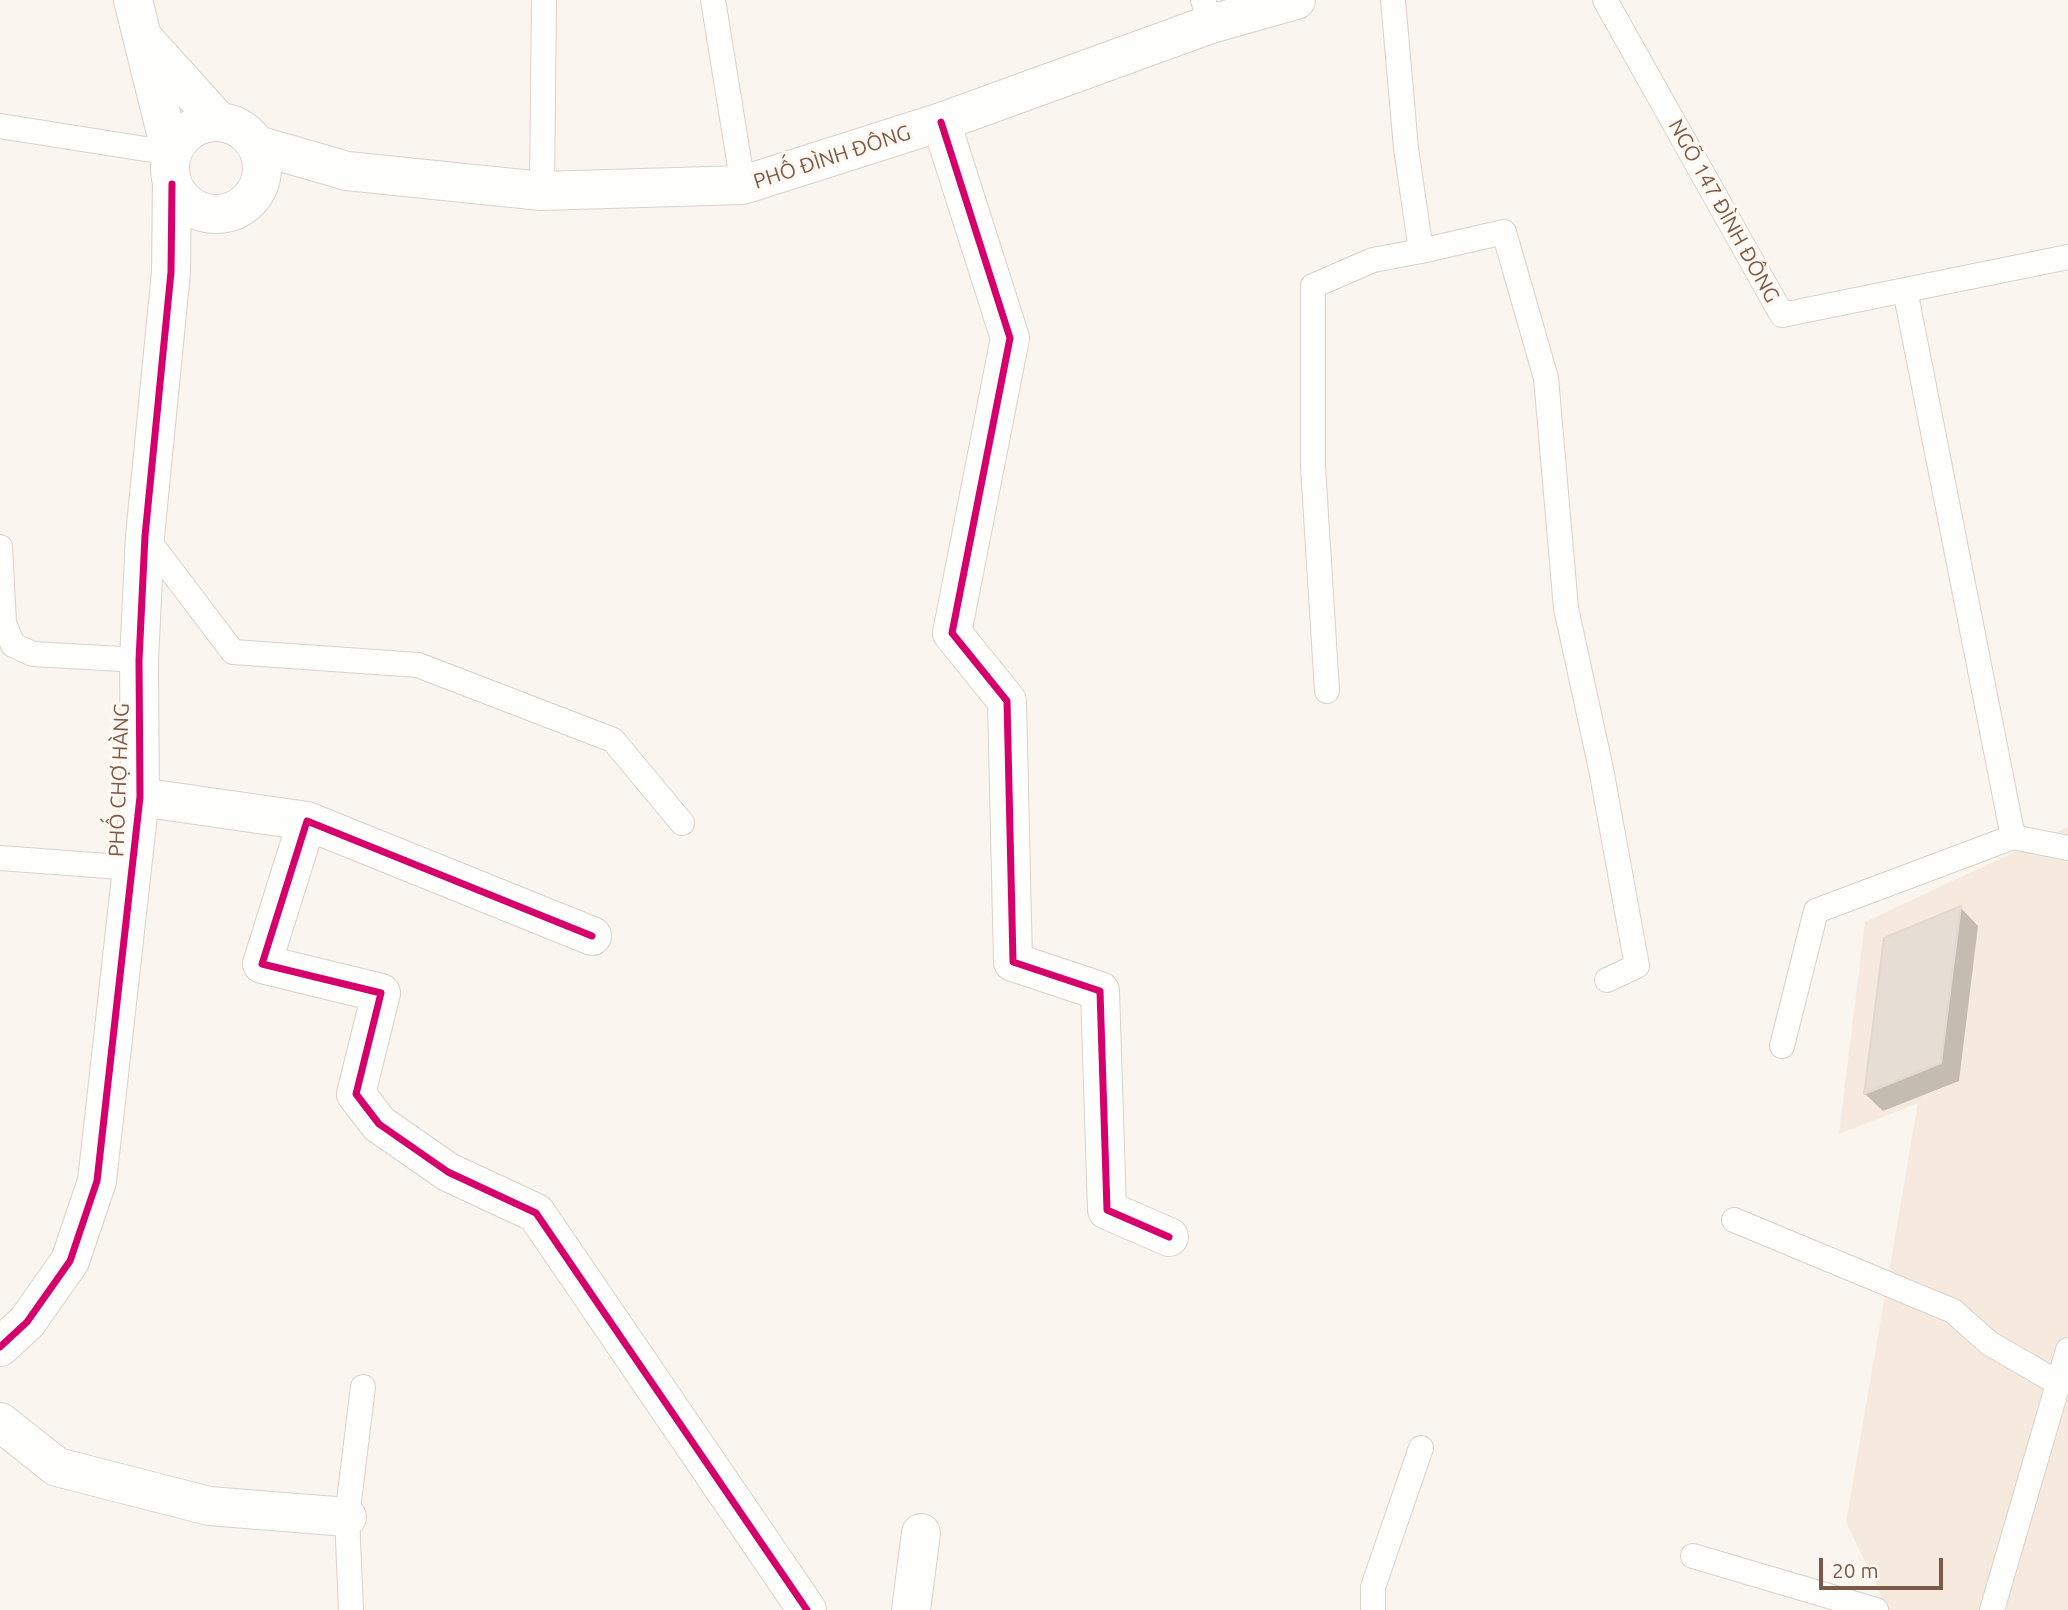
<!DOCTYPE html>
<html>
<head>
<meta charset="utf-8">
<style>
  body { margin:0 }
  #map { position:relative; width:2068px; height:1610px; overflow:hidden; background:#faf5ee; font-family:Ubuntu,sans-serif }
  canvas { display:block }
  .scale { position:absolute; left:1819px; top:1558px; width:124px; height:32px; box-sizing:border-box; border:4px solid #7c5a4a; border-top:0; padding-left:9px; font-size:21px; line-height:24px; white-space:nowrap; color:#7c5a4a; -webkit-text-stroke:5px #fff9f2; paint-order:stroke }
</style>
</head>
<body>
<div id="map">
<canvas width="2068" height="1610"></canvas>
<div class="scale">20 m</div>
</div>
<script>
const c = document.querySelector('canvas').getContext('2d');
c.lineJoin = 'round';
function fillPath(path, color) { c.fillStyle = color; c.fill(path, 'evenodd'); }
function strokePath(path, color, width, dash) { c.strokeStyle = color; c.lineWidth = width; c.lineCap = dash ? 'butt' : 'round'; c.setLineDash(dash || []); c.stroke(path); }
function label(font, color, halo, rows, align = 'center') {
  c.font = font + ' Ubuntu,sans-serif'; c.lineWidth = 6; c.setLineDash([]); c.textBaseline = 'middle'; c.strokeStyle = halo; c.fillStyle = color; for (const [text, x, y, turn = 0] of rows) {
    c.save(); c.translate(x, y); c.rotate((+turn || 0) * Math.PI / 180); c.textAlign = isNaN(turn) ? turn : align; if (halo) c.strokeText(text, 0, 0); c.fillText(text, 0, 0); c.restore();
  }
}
fillPath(new Path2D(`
  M2068 827V1610H1888L1846 1522 1918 1103 1839 1134 1865 922Z`), '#f6eade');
fillPath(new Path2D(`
  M1961 908 1978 926 1959 1081 1883 1111 1865 1094 1886 939Z`), '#0003');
const building = new Path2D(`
  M1961 906 1941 1063 1864 1094 1884 938Z`);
fillPath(building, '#e6ddd5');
strokePath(building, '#e3d8cf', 2);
const service = new Path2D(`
  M713 0 743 185
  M1203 0 1211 24
  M1605 0 1782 315 2068 257
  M0 126 171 153
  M542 191 544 0
  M1421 251 1504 232 1546 378 1566 608 1601 769 1637 966 1607 980
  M1905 290 2013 837
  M145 536 233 652 418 665 613 740 682 823
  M0 547 4 623 13 645 33 654 139 660
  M1327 691 1313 467V286L1373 260 1421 251 1406 148 1393 0
  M0 858 134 868
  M1782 1046 1816 911 2013 837 2068 848
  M1734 1220 1953 1311 1989 1343 2058 1383
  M1693 1556 1876 1610
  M351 1610 347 1517 363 1387
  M1373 1610V1587L1421 1448
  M1992 1610 2068 1350`);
const minor = new Path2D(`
  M941 122 1010 338 952 633 1007 701 1013 962 1100 991 1107 1210 1169 1237
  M140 797 307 821
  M592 936 307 821 262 964 381 993 356 1094 379 1124 448 1172 536 1213 807 1610
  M0 1422 57 1467 209 1506 347 1517
  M911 1610 921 1533`);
const tertiary = new Path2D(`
  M133 0 171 153
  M144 39 219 122
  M170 168a46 46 0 1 1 92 0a46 46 0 1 1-92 0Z
  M257 145 347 171 542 191 743 185 941 122 1211 24 1296 0
  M0 1347 27 1322 70 1261 97 1181 140 797 139 660 145 536 171 272 172 184`);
strokePath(service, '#d9d2cc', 26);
strokePath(minor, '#d9d2cc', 40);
strokePath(tertiary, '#d9d2cc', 40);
strokePath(service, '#fefefc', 24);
strokePath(minor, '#fefefc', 38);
strokePath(tertiary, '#fefefc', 38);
strokePath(new Path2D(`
  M941 122 1010 338 952 633 1007 701 1013 962 1100 991 1107 1210 1169 1237
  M592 936 307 821 262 964 381 993 356 1094 379 1124 448 1172 536 1213 807 1610
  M0 1347 27 1322 70 1261 97 1181 140 797 139 660 145 536 171 272 172 184`), '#d6006c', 7);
label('21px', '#7c5a4a', '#fff9f2', [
  ["PHỐ ĐÌNH ĐÔNG",832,157,-18],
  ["NGÕ 147 ĐÌNH ĐÔNG",1724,211,61],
  ["PHỐ CHỢ HÀNG",119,780,-88]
]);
</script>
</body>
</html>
